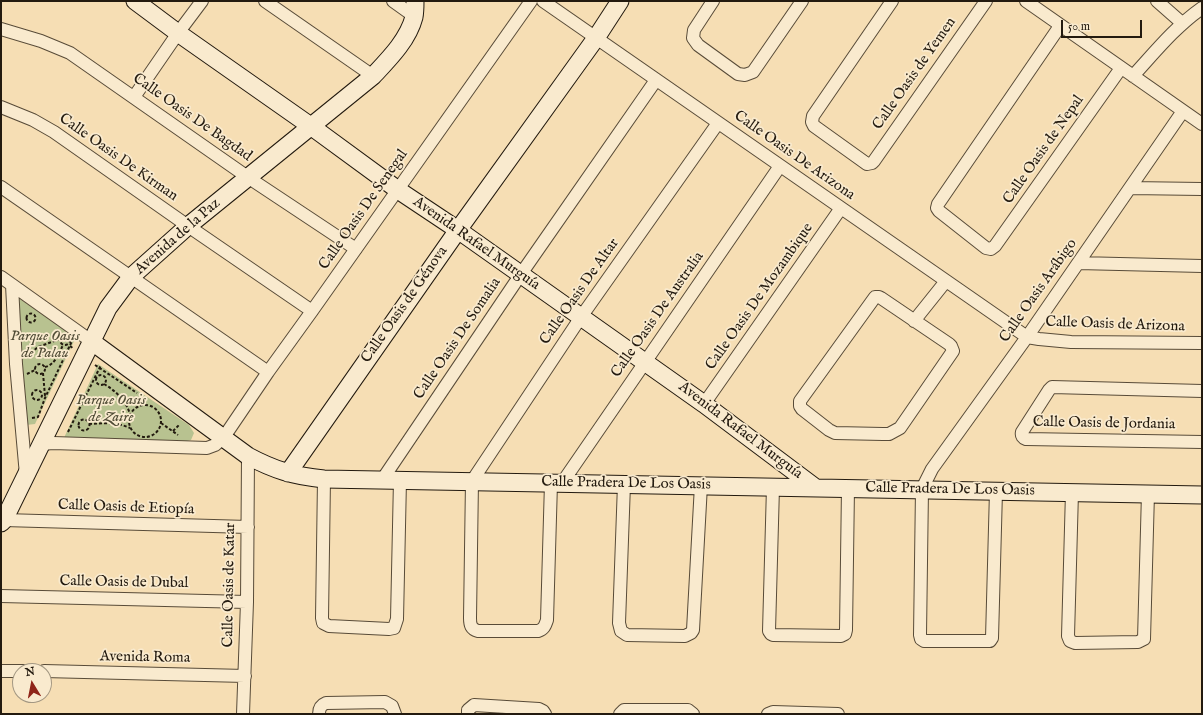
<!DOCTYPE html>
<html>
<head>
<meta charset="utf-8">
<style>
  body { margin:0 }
  #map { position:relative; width:1203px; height:715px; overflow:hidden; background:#f6deb4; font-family:"IM FELL English",serif }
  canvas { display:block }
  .frame { position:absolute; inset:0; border:2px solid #231a0f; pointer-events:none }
  .north { position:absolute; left:12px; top:663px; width:40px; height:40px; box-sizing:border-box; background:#f9eace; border:1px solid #a39782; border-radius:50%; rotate:350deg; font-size:11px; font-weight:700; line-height:16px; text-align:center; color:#231a0f }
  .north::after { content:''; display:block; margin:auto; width:14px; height:18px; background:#8f2418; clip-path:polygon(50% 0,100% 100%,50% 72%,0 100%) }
  .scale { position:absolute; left:1061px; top:20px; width:81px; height:18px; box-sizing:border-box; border:2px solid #231a0f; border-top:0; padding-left:5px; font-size:12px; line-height:14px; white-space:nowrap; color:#231a0f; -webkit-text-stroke:3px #f9eace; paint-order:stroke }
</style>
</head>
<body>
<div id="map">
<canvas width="1203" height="715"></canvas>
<div class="frame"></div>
<div class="north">N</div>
<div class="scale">50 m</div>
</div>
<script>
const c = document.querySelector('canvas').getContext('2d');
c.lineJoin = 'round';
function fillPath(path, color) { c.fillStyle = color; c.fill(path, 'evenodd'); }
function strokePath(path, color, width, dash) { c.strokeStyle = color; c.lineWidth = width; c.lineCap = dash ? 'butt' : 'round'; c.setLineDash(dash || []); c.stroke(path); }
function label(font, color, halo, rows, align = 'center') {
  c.font = font + ' "IM FELL English",serif'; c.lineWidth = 3.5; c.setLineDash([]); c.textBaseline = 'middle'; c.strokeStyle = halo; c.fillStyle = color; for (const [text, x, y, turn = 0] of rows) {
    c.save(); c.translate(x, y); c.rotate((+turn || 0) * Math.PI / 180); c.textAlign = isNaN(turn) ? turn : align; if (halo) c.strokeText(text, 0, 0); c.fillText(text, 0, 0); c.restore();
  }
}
fillPath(new Path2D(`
  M17 297 76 337 35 424 26 425Z
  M98 364 189 425 194 433 191 440 183 442 63 440Z`), '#b8c290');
const street = new Path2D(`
  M265 1 373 76
  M393 1 414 16
  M543 1 1027 337 1039 339 1071 342 1202 343
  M713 1 694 30 693 38 698 45 738 74 745 75 753 72 802 1
  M892 1 813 116 812 122 814 126 867 164 872 163 874 161 986 1
  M1026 1 1202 124
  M1157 1 1182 23
  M1060 26 938 204 937 208 939 211 986 248 991 249 995 246 1121 68
  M1 29 41 41 70 53 249 178 356 249
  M1133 76C1155 52 1175 27 1202 8
  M134 97 178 33 202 1
  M1 107 33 120 54 132 188 226 312 311
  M1 187 268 372
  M1130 188 1202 189
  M1078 263 1202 266
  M1 277 91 341
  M12 285 16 364 26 475
  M875 297H879L881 298 949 344 951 346 953 351 900 428 889 434H883L835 433 829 430 802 409 800 406V401Z
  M914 321 946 281
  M1202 391 1052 387 1049 390 1022 432C1021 436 1023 438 1026 439L1202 442
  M704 404 841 208
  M42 444 53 443 207 448 215 445 224 437 268 372 312 311 531 1
  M324 479 322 618 323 623 329 626 389 629 394 628 397 619 400 480
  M382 480 521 274 656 80
  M551 483 547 620C545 626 544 629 538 631H478C471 629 470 625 470 618L472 481 581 317 718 123
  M562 483 780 166
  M624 484 619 623 621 631 627 635 685 636 691 633 693 630 701 485
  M773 487 769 631 771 634 773 635 841 636 845 634 846 630 848 488
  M996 491 992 638 990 641H924L921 639 920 635 922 489 932 469 1027 337 1183 111
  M1072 492 1068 636 1070 641 1075 643 1138 642 1144 639 1148 493
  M4 520 248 527
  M1 596 247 602
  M1 671H24
  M44 671 245 676
  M243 714 247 602 248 456
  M319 714C319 708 321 705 326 703L385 702 392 706 395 714
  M468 714V710L474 705 539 709 543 711 545 714
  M620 714 624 710H688L693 714
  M768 714 773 712 838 714`);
const secondary = new Path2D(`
  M135 1 178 33 312 127 398 190 458 230 704 404 816 488
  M91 341 248 456C274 470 294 476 324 479L1202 495
  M288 473 458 230 596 38 620 1
  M1 523 4 520 108 308 131 277 188 226 373 76C389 59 408 40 414 17 415 12 415 6 415 1`);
strokePath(street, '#584b38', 14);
strokePath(secondary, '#231a0f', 19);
strokePath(new Path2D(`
  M26.5 318a4.5 4.5 0 1 1 9 0a4.5 4.5 0 1 1-9 0Z
  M60 340a5 5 0 1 1 10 0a5 5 0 1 1-10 0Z
  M70 346 74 349
  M27 356 38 347 60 339
  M35 369a5 5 0 1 1 10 0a5 5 0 1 1-10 0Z
  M95 365 137 393
  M45 367C55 365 59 353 63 345
  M43 373 45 396
  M27 374 35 370
  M96 380a5 5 0 1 1 10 0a5 5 0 1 1-10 0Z
  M104 384C116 391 126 401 130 414
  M32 395a5 5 0 1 1 10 0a5 5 0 1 1-10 0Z
  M129 421a16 16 0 1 1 32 0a16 16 0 1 1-32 0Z
  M32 418 38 417 45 398 72 341
  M78.5 425a5.5 5.5 0 1 1 11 0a5.5 5.5 0 1 1-11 0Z
  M161 423 178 435
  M89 424C103 423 117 422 130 428
  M173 431 180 424
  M68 432 101 365`), '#231a0f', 2, [3, 2]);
strokePath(street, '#f9eace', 12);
strokePath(secondary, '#f9eace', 17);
label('15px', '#231a0f', '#f9eace', [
  ["Calle Oasis de Yemen",915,74,-55],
  ["Calle Oasis De Bagdad",192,118,35],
  ["Calle Oasis de Nepal",1044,150,-55],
  ["Calle Oasis De Arizona",794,156,35],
  ["Calle Oasis De Kirman",118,158,35],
  ["Calle Oasis De Senegal",364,210,-55],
  ["Avenida de la Paz",178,237,-41],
  ["Avenida Rafael Murguía",476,244,35],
  ["Calle Oasis Arábigo",1039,291,-55],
  ["Calle Oasis De Altar",580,292,-55],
  ["Calle Oasis De Mozambique",760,297,-55],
  ["Calle Oasis de Génova",405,305,-55],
  ["Calle Oasis De Australia",658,315,-55],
  ["Calle Oasis de Arizona",1115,325,2],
  ["Calle Oasis De Somalia",458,339,-56],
  ["Calle Oasis de Jordania",1104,424,1],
  ["Avenida Rafael Murguía",740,431,37],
  ["Calle Pradera De Los Oasis",626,484,1],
  ["Calle Pradera De Los Oasis",950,490,1],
  ["Calle Oasis de Etiopía",126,508,2],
  ["Calle Oasis de Dubal",124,583,1],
  ["Calle Oasis de Katar",230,585,-89],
  ["Avenida Roma",145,658,1]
]);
label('italic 15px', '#504c36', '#f9eace', [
  ["Parque Oasis",45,337],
  ["de Palau",45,354],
  ["Parque Oasis",111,401],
  ["de Zaire",111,418]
]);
</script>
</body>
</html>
